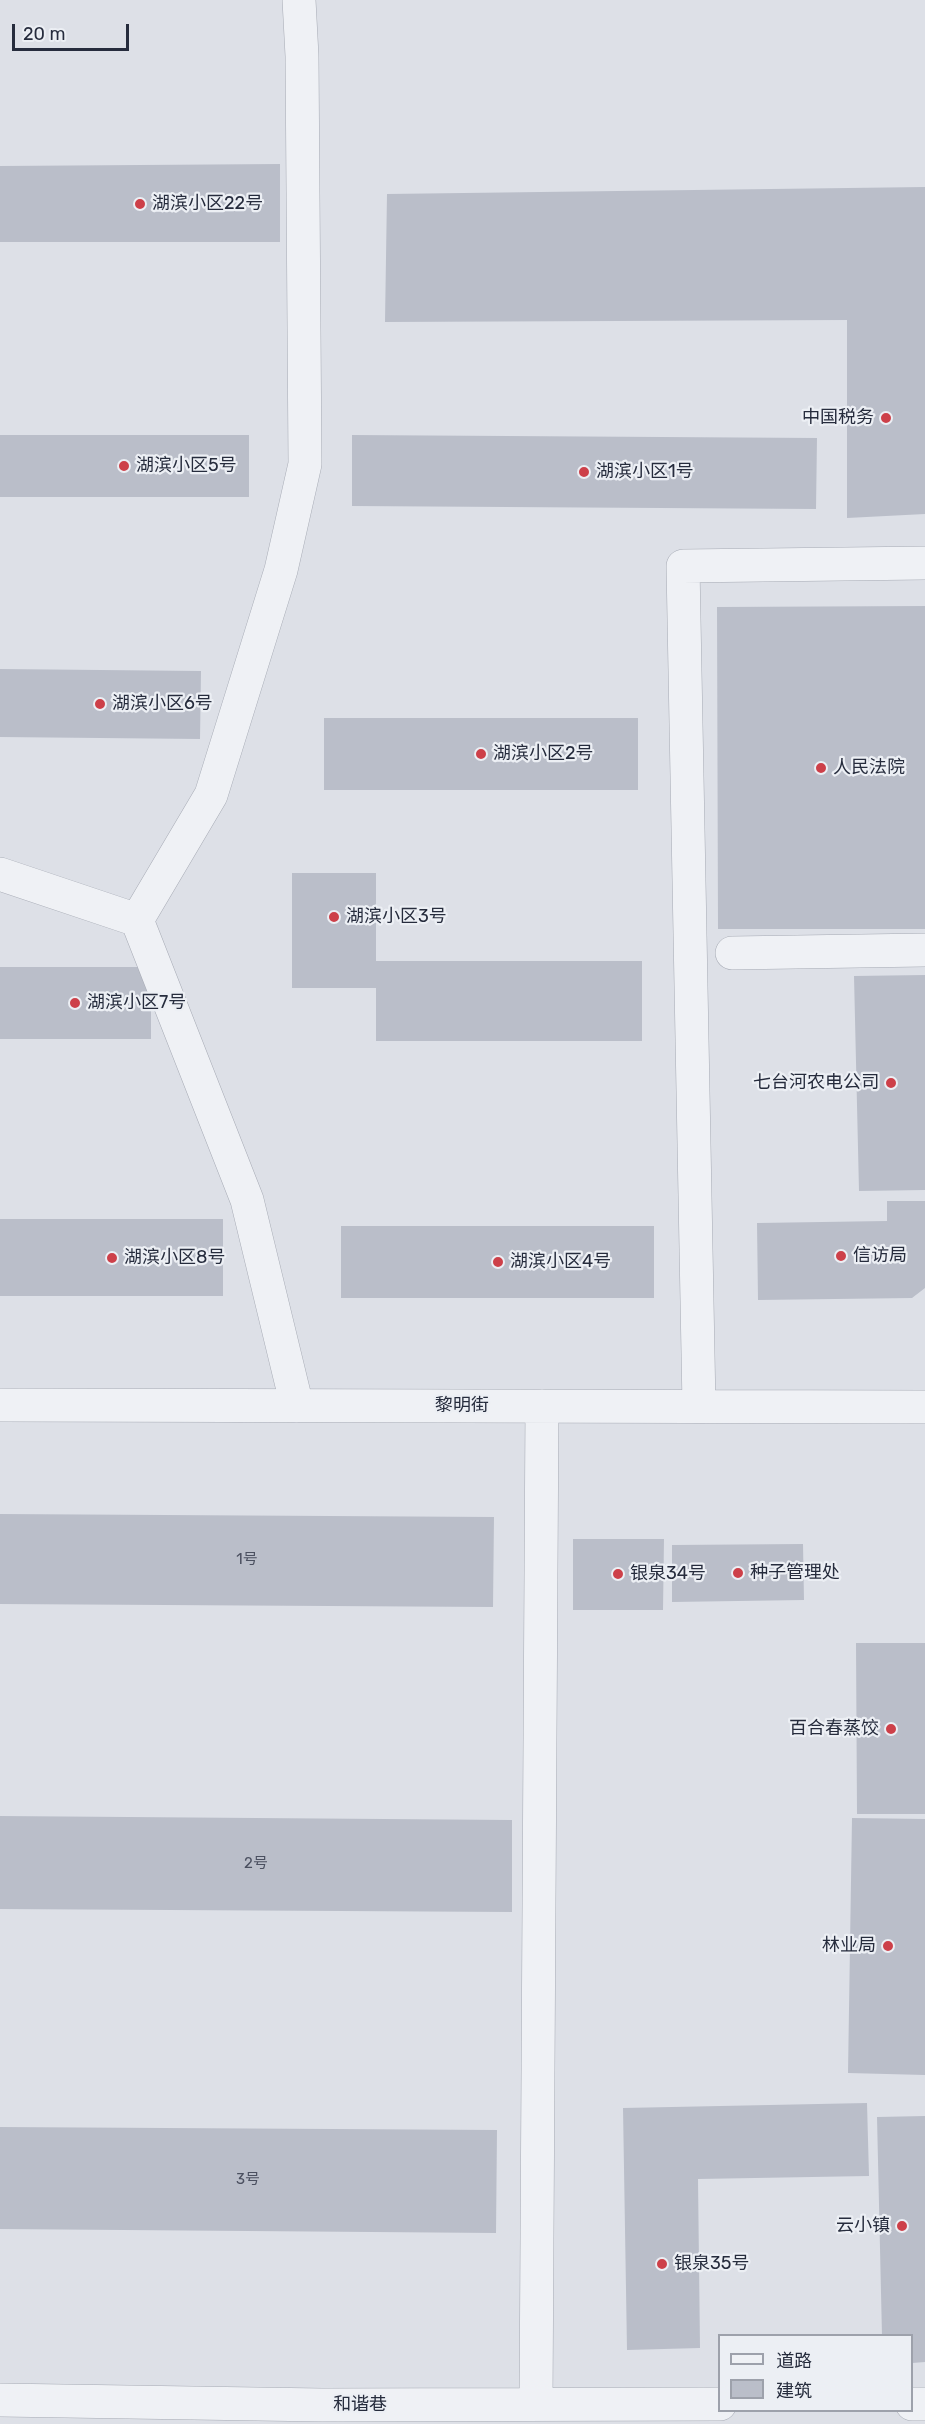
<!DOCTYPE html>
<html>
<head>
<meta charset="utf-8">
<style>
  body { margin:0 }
  #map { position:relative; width:925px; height:2424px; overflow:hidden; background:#dde0e7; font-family:Rubik,"Noto Sans SC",sans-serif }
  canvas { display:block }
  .legend { position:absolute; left:718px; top:2334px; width:195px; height:78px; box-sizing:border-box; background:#eceff4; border:2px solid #9da1ab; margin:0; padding:8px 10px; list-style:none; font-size:18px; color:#262c3d }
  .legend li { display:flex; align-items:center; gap:12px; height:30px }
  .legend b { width:30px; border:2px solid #9da1ab }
  .scale { position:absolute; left:12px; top:24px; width:117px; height:27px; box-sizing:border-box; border:3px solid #262c3d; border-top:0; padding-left:8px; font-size:18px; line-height:21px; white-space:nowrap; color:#262c3d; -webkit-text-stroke:4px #eceff4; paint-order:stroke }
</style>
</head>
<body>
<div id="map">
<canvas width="925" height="2424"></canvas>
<ul class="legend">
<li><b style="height:8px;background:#eff1f5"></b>道路</li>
<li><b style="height:16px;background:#babec9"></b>建筑</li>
</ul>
<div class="scale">20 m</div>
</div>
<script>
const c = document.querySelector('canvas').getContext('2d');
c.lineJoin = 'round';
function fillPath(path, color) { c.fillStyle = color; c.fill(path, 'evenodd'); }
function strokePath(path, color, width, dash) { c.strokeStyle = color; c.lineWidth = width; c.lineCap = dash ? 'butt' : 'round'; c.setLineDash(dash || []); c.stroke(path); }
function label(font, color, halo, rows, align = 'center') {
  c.font = font + ' Rubik,"Noto Sans SC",sans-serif'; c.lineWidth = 4.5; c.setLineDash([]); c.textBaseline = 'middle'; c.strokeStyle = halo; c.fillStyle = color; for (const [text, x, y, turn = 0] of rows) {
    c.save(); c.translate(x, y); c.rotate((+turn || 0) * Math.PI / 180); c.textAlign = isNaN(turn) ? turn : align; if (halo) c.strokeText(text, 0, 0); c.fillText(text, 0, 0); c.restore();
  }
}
fillPath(new Path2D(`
  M280 164V242H0V166Z
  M925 187V514L847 518V320L385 322 387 194Z
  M0 435H249V497H0Z
  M352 435 817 438 816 509 352 506Z
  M925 606V929H718L717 607Z
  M0 669 201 671 200 739 0 737Z
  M324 718H638V790H324Z
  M292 873H376V961H642V1041H376V988H292Z
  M0 967H151V1039H0Z
  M925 975V1190L859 1191 854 976Z
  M887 1201H925V1288L912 1298 758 1300 757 1223 887 1221Z
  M0 1219H223V1296H0Z
  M341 1226H654V1298H341Z
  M0 1514 494 1517 493 1607 0 1604Z
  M573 1539H664L663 1610H573Z
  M803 1544 804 1600 672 1602V1545Z
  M856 1643H925V1814H857Z
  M0 1816 512 1820V1912L0 1909Z
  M852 1818 925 1819V2075L848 2073Z
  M867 2103 869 2176 698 2179 700 2348 627 2350 623 2108Z
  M925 2116V2362L912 2363V2336H882L877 2117Z
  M0 2127 497 2130 496 2233 0 2229Z`), '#babec9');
const minor = new Path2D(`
  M0 874 137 920 247 1200 297 1406
  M137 920 211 795 281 570 305 464 302 56 299 0
  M732 953 925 950
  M0 1405 925 1407
  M699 1406 683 566 925 563
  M0 2400 322 2405 720 2404
  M536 2404 542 1406
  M912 2404H925`);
strokePath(minor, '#a6aab4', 34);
strokePath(minor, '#eff1f5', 33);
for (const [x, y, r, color] of [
  [140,204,6,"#cd4049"],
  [886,418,6,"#cd4049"],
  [124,466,6,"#cd4049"],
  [584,472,6,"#cd4049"],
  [100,704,6,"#cd4049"],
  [481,754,6,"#cd4049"],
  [821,768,6,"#cd4049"],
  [334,917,6,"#cd4049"],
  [75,1003,6,"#cd4049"],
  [891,1083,6,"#cd4049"],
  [841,1256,6,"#cd4049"],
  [112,1258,6,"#cd4049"],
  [498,1262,6,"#cd4049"],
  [738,1573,6,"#cd4049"],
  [618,1574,6,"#cd4049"],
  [891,1729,6,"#cd4049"],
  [888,1946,6,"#cd4049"],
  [902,2226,6,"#cd4049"],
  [662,2264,6,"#cd4049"]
]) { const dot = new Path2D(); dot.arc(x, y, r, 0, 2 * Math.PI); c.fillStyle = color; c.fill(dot); strokePath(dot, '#eceff4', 2); }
label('15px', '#4b5060', null, [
  ["1号",247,1560],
  ["2号",256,1864],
  ["3号",248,2180]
]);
label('18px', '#262c3d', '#eceff4', [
  ["湖滨小区22号",152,204],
  ["中国税务",874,418,"right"],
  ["湖滨小区5号",136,466],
  ["湖滨小区1号",596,472],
  ["湖滨小区6号",112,704],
  ["湖滨小区2号",493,754],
  ["人民法院",833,768],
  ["湖滨小区3号",346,917],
  ["湖滨小区7号",87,1003],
  ["七台河农电公司",879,1083,"right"],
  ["信访局",853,1256],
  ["湖滨小区8号",124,1258],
  ["湖滨小区4号",510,1262],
  ["种子管理处",750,1573],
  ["银泉34号",630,1574],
  ["百合春蒸饺",879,1729,"right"],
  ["林业局",876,1946,"right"],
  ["云小镇",890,2226,"right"],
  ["银泉35号",674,2264]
], 'left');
label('18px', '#262c3d', '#eceff4', [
  ["黎明街",462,1406],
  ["和谐巷",360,2405]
]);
</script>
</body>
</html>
